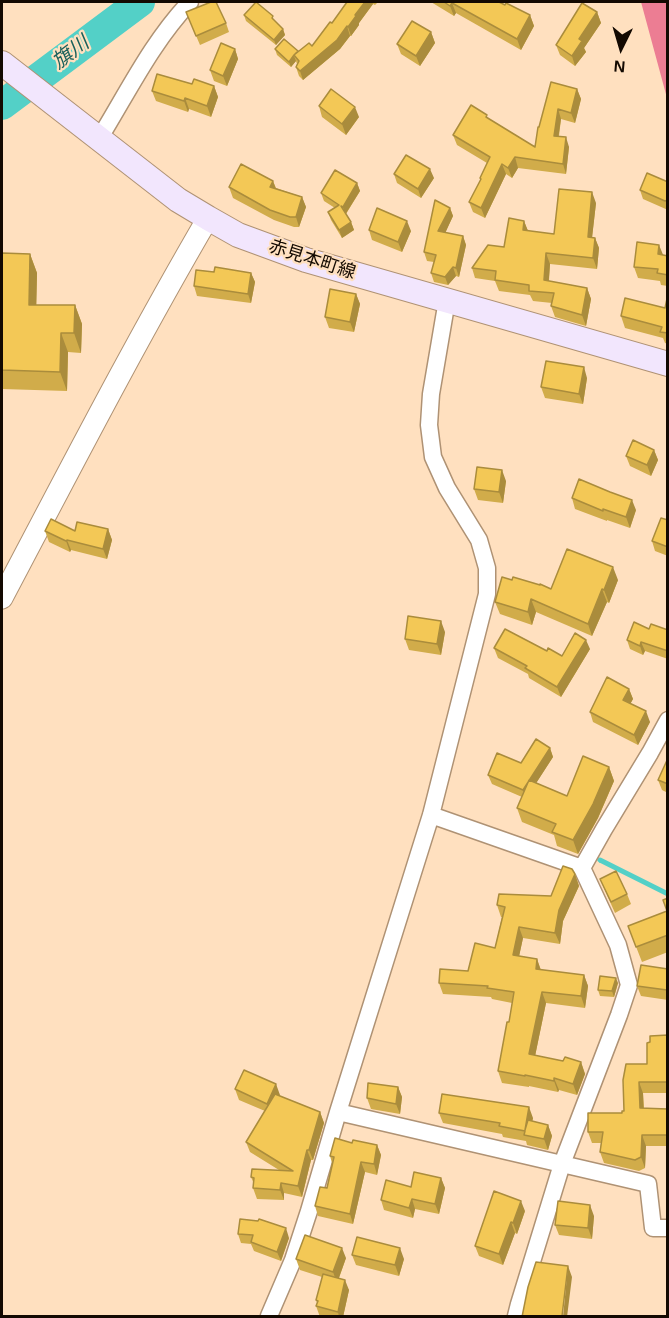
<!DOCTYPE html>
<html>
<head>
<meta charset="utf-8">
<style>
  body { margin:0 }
  #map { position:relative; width:669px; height:1318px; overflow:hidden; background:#ffe0bf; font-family:Helvetica,sans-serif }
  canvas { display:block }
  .frame { position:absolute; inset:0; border:3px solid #130901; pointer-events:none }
  .north { position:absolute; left:591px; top:18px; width:60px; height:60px; -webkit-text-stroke:4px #ffe0bf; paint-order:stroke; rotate:185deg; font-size:16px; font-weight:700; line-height:24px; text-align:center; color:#130901 }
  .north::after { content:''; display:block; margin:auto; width:21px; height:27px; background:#130901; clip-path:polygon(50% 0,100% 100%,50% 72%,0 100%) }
</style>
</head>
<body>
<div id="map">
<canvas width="669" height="1318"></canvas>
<div class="frame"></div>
<div class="north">N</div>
</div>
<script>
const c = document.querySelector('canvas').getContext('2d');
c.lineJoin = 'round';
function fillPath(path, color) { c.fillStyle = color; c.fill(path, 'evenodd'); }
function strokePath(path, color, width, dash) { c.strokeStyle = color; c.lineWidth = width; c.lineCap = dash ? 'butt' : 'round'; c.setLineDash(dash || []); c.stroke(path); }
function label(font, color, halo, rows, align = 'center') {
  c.font = font + ' Helvetica,"Noto Sans JP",sans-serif'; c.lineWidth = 4.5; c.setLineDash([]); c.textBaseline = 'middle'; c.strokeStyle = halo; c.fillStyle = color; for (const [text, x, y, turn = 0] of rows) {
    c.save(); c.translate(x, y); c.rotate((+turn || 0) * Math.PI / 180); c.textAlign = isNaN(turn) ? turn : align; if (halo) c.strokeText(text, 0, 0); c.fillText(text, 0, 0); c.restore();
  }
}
fillPath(new Path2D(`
  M639 2H667V98L641 2Z`), '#ec7d93');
strokePath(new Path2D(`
  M600 860 668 894`), '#53d0c7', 5);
strokePath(new Path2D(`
  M2 105 140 2`), '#53d0c7', 30);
const minor = new Path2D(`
  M99 139C128 92 152 42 190 2
  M431 815 582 868
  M338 1112 648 1184 653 1228H668
  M269 1316 293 1260 309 1211 338 1112 431 815 487 594V568L479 540 447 488 433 457 429 425 431 394 447 300
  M516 1316 519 1304 562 1164 619 1015 629 985 618 945 582 868 604 829 650 753 668 720`);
const tertiary = new Path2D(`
  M2 598C69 471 135 343 208 218`);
const secondary = new Path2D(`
  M2 63 178 200 208 218 238 235 306 260 668 364`);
strokePath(minor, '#af9274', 19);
strokePath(tertiary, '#af9274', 23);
strokePath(secondary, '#af9274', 26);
strokePath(minor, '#fff', 16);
strokePath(tertiary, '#fff', 21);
strokePath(secondary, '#f2e6fd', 24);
fillPath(new Path2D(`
  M347 2H378L375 5 373 4 359 23V25L351 36H350L340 49 303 80 299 76 296 67 297 64 296 61 291 67 277 55 275 49 298 51 312 46 332 23Z
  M431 2H499L530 15 534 26 521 50 456 13 454 16Z
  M186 12 226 23 229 32 200 45Z
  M597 12 601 23 584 48 586 52 575 66 560 55 556 45Z
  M244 15 275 21 283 29 285 35 276 45 246 21Z
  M431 32 435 43 420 66 401 54 397 44Z
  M235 49 238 59 227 86 214 81 210 70Z
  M214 86 218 97 211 117 189 109 188 112 156 101 152 91Z
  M577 89 581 99 575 123 561 119 559 136 569 147 566 174 518 168 512 178 506 174 485 218 473 212 469 202 481 181 480 178 487 163 457 145 453 135 488 118 535 147 539 127Z
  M319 106 359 117 346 135 322 117Z
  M394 174 434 178 421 198 397 183Z
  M273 181 276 188 302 197 306 207 299 227H294L274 220 233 198 229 187Z
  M668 182V210L643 199 640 190Z
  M357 183 360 191 346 214 351 222 354 230 342 238 331 220 328 212 335 208 324 201 321 193Z
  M596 203 592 237 595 238 599 248 597 269 550 264 549 281 587 288 591 299 586 326 555 317 551 306 552 303 533 301 530 295 499 291 495 281 475 278 472 268 504 247 524 221 528 231 554 234Z
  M450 208 453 216 445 233 463 236 466 245 459 277 456 276 448 285 434 282 431 273 434 262 427 261 424 252Z
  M369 230 411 231 402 252 372 240Z
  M2 253 30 254 37 273 36 305H75L82 324 81 353 68 352 67 391 2 389Z
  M663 255 668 256V286L661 285 660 281 638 278 634 267Z
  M214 272 251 273 255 282 251 303 197 296 194 286Z
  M356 294 360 304 354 332 329 328 325 317Z
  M668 294V344L665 343 663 338 625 328 621 316 665 308Z
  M587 378 583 404 545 398 541 387Z
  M654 450 658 460 651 476 630 466 626 456Z
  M506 481 503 503 478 500 474 489Z
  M572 498 636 510 630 528 607 520V521L575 509Z
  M668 520V556L655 551 652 541Z
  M108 529 112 540 107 559 71 550 70 552 49 542 45 531Z
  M512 580 551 589 618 580 609 603 607 602 592 636 536 612 532 625 500 614 495 602Z
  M649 629 668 630V659L645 651 643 655 630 649 627 640Z
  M445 632 441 655 409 650 405 639Z
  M494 648 547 651 562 656 590 649 561 697 529 678 528 674 498 658Z
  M629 689 633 699 630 704 650 722 638 745 593 722 590 712 593 706V705Z
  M550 748 553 757 536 783 567 796 609 767 614 781 598 818 578 854 557 846 554 835 522 822 517 808 522 797 492 784 488 775 521 763Z
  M668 758V793L662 790 658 780Z
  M575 874 579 886 563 921 560 944 523 938 519 956 537 959 541 970 584 975 588 986 585 1008 546 1003 535 1056 563 1061 581 1062 585 1074 577 1095 559 1090 558 1092 529 1086V1087L502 1083 498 1071 509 1022 512 1003 492 999 491 997 443 994 439 983 468 971 495 948 502 917H501L497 905 551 896Z
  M600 879 627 894 631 904 615 913Z
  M668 898V952L642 962 628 926 667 911Z
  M668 969V1000L641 996 637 986Z
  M618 983 614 997 600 996 598 990Z
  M668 1035V1093H643L644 1108 668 1109V1146H646L645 1168 639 1171 604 1163 600 1152 601 1143H592L588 1132 624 1111 647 1064 650 1042Z
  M276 1084 279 1096 320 1112 324 1123 313 1160H311L302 1197 284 1193V1200L257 1199 253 1188 254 1184 251 1177 279 1170 250 1152 246 1142 265 1111 239 1100 235 1089Z
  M398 1087 402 1097 400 1114 371 1109 367 1098Z
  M439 1113 533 1118 532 1121 548 1125 552 1136 548 1150 527 1145 526 1141 503 1137 502 1134 443 1123Z
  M352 1143 377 1145 381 1155 377 1175 365 1172 353 1224 318 1216 315 1206 327 1188 332 1163 330 1156Z
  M441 1178 445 1188 439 1214 415 1209 413 1218 384 1210 381 1200 411 1187Z
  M525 1211 517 1234 515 1233 503 1265 479 1256 475 1246Z
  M594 1216 592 1239 559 1235 555 1225Z
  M238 1234 289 1238 281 1261 254 1251 251 1244 241 1243Z
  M352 1255 404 1259 399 1276 356 1265Z
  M346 1258 339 1278 349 1290 343 1317H320L316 1306 317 1303 316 1300 322 1277 300 1270 296 1259Z`), '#d1ac4a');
fillPath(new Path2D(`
  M365 2H372L373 4 359 23V25L351 36 348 27 355 15Z
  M452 3 456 13 454 16 450 6Z
  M597 12 601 23 584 48 586 52 575 66 572 56 579 39Z
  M530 15 534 26 521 50 517 39Z
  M347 26 350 36 340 49 303 80 300 71Z
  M283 29 285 35 276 45 274 40Z
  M431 32 435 43 420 66 416 56Z
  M235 49 238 59 227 86 223 76Z
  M294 56 296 61 291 67 289 62Z
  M214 86 218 97 211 117 207 106Z
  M577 89 581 99 575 123 571 113Z
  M185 98 189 109 188 112 184 101Z
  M355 107 359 117 346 135 342 124Z
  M558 109 561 119 557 146 554 136Z
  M566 137 569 147 566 174 563 164Z
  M515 157 518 168 512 178 508 168Z
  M502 164 506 174 485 218 481 208Z
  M430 169 434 178 421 198 418 189Z
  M273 181 277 192 270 187Z
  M357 183 360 191 345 215 343 207Z
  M592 192 596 203 591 247 588 237Z
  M302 197 306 207 299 227 296 217Z
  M450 208 453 216 442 240 438 231Z
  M407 221 411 231 402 252 398 242Z
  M524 221 528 231 523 230Z
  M351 222 354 230 342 238 339 230Z
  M463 236 466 245 459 277 456 268Z
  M595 238 599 248 597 269 593 258Z
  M659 245 664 257 658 254Z
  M546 253 550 264 548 290 544 280Z
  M30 254 37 273 36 324 29 305Z
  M453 267 456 276 448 285 445 277Z
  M251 273 255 282 251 303 248 294Z
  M587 288 591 299 586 326 582 315Z
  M356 294 360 304 354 332 350 322Z
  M75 305 82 324 81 353 74 333Z
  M61 333 68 352 67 391 60 372Z
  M584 367 587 378 583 404 579 394Z
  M654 450 658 460 651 476 647 465Z
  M502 470 506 481 503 503 499 492Z
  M632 500 636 510 630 528 626 517Z
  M108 529 112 540 107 559 103 549Z
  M67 540 71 550 70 552 66 541Z
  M613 567 618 580 609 603 604 590Z
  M602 589 607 602 592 636 588 624Z
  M531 599 536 612 532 625 528 612Z
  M441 621 445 632 441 655 437 644Z
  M586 640 590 649 561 697 557 687Z
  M641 642 645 651 643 655 640 646Z
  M629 689 633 699 627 710 623 700Z
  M646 711 650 722 638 745 634 735Z
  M550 748 553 757 526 799 523 790Z
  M609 767 614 781 598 818 578 854 573 840Z
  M575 874 579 886 563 921 560 944 555 933 559 910Z
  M519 927 523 938 517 966 513 955Z
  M537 959 541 971 536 969Z
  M584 975 588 986 585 1008 581 996Z
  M616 978 618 983 614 997 612 991Z
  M542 992 546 1003 533 1066 529 1054Z
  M581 1062 585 1074 577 1095 573 1084Z
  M554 1078 559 1090 558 1092 554 1081Z
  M639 1082 643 1093 644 1119 640 1108Z
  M276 1084 280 1095 271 1114 267 1104Z
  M398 1087 402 1097 400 1114 396 1104Z
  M529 1107 533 1118 529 1136 525 1130Z
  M320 1112 324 1123 313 1160 309 1150Z
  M548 1125 552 1136 548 1150 544 1139Z
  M642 1135 646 1146 645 1168 641 1157Z
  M377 1145 381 1155 377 1175 374 1164Z
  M307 1150 311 1160 302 1197 298 1186Z
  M361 1162 365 1172 353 1224 350 1214Z
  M441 1178 445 1188 439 1214 435 1204Z
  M281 1183 284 1193V1200L280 1190Z
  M412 1199 415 1209 413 1218 409 1208Z
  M521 1201 525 1211 517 1234 513 1223Z
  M590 1205 594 1216 592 1239 588 1228Z
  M511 1222 515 1233 503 1265 499 1254Z
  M286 1228 289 1238 281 1261 277 1252Z
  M342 1248 346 1258 337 1283 333 1272Z
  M400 1248 404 1259 399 1276 395 1265Z
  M568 1266 572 1277 567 1317H563Z
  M345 1280 349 1290 343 1317H339L338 1312Z`), '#aa8c3c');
const building = new Path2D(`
  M211 2H216L226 23 196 36 186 12Z
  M256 2 273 16 272 18 283 29 274 40 244 15Z
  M347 2H365L355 15 356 16 348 27 347 26 337 40 300 71 296 67 299 61 294 55 309 43 312 46 330 22 332 23Z
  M444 2H499L505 5 506 3 530 15 517 39 452 3 450 6Z
  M582 3 597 12 579 39 582 41 572 56 556 45Z
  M412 21 431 32 416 56 397 44Z
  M284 39 298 51 294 55 289 62 275 49Z
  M221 43 235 49 223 76 210 70Z
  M157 74 192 84 194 79 214 86 207 106 185 98 184 101 152 91Z
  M551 82 577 89 571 113 558 109 554 136 566 137 563 164 515 157 508 168 502 164 481 208 469 202 481 179 480 178 490 157 453 135 471 105 487 115 486 117 535 147 538 127H539Z
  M331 89 355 107 342 124 319 106Z
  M406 155 430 169 418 189 394 174Z
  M241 164 273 181 270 187 302 197 296 217H290L270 210 229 187Z
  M335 170 357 183 343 207 341 206 351 222 339 230 328 212 339 205 321 193Z
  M647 173 668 182V200L665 201 640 190Z
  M559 189 592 192 588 237 595 238 593 258 546 253 544 280 587 288 582 315 551 306 554 293 529 291V285L495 280 496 271 472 268 488 245 504 247 509 218 524 221 523 230 554 234Z
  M435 200 450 208 438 231 463 236 456 268 453 267 445 277 431 273 436 255 424 252Z
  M377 208 407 221 398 242 369 230Z
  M637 242 659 245 658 254 668 256V275L657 273 658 269 634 267Z
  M2 253 30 254 29 305H75L74 333H61L60 372 2 370Z
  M215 267 251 273 248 294 194 286 196 270 214 272Z
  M330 289 356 294 350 322 325 317Z
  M668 294V333L660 332 662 327 621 316 625 298 665 308Z
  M546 361 584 367 579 394 541 387Z
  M633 440 654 450 647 465 626 456Z
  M477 467 502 470 499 492 474 489Z
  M579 479 610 492 632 500 626 517 603 509V511L572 498Z
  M661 518 668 520V547L652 541Z
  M51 519 75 531 77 522 108 529 103 549 67 540 66 541 45 531Z
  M567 549 613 567 604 590 602 589 588 624 531 599 528 612 495 602 502 577 512 580 513 577 540 585V584L551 589Z
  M408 616 441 621 437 644 405 639Z
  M634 622 649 629 651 624 668 630V651L641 642 640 646 627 640Z
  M505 629 547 651 548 648 562 656 575 633 586 640 557 687 525 668 527 666 494 648Z
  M607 677 629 689 623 700 646 711 634 735 590 712Z
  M536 739 550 748 523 790 488 775 497 753 521 763Z
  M583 756 609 767 593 804 573 840 552 832 556 824 517 808 529 780 567 796Z
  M668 758V784L658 780Z
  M563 866 572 869 575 874 559 910 555 933 519 927 513 955 537 959 536 969 584 975 581 996 542 992 529 1054 563 1061 565 1057 581 1062 573 1084 554 1078V1081L525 1075V1076L498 1071 507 1022H509L514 992 487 988 488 986 439 983 440 969 468 971 475 943 495 948 505 907 497 905 499 894 551 896Z
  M616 871 627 894 611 902 600 879Z
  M668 898V935L636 947 628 926 667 911 663 900Z
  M641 965 668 969V992L667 990 637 986Z
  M600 976 616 978 612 991 598 990Z
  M668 1035V1082H639L640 1108 668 1109V1135H642L641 1157 635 1160 600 1152 603 1132H588V1113H622V1111H624L623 1080 626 1064H647V1043L650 1042V1036Z
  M244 1070 276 1084 267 1104 235 1089Z
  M368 1083 398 1087 396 1104 367 1098Z
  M275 1094 320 1112 309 1150H307L298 1186 281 1183 280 1190 253 1188 254 1178 251 1177 252 1169 293 1171 246 1142Z
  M442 1094 529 1107 525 1130 528 1120 548 1125 544 1139 524 1135 525 1131 499 1126 500 1123 439 1113Z
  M335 1138 352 1143 353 1140 377 1145 374 1164 361 1162 350 1214 315 1206 320 1187 327 1188 334 1157 330 1156Z
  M414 1172 441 1178 435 1204 412 1199 409 1208 381 1200 386 1180 411 1187Z
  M494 1191 521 1201 513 1223 511 1222 499 1254 475 1246Z
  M558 1201 590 1205 588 1228 555 1225Z
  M240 1219 258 1221 259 1219 286 1228 277 1252 251 1242 253 1235 238 1234Z
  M305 1235 342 1248 333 1272 296 1259Z
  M357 1237 400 1248 395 1265 352 1255Z
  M536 1262 568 1266 562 1316 567 1317H522L528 1287Z
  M323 1274 345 1280 338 1312 316 1306 318 1301 316 1300Z`);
fillPath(building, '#f3c856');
strokePath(building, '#aa8c3c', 1.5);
label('18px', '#130901', '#ffe0bf', [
  ["赤見本町線",312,260,18]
]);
label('italic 20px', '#1a605b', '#ffe0bf', [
  ["旗川",71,53,-37]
]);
</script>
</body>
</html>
